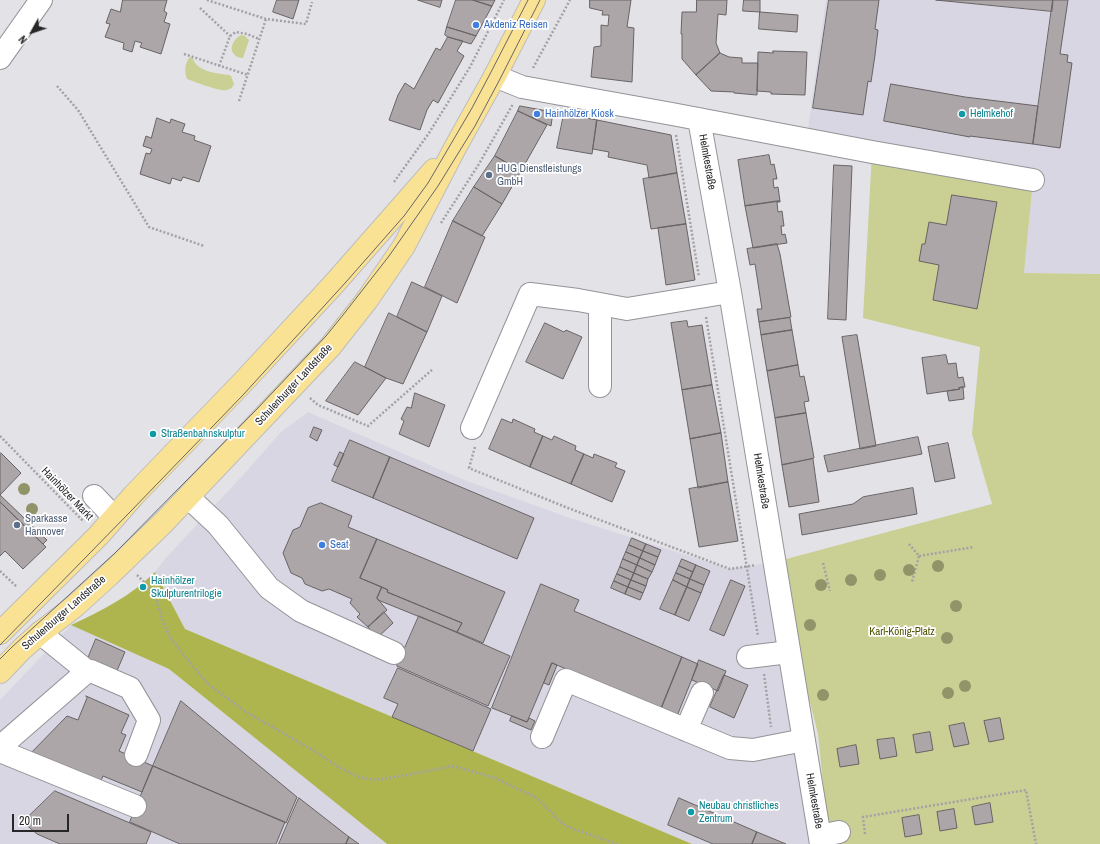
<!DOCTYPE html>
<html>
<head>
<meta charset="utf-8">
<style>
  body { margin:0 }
  #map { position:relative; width:1100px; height:844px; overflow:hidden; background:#e3e2e7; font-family:"Archivo Narrow",sans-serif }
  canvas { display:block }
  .north { position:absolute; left:12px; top:12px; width:40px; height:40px; -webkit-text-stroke:3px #fff; paint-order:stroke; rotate:230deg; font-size:11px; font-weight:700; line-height:16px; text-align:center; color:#272628 }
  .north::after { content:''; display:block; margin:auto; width:14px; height:18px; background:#272628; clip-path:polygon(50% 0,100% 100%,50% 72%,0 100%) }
  .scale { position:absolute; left:12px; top:814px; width:57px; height:18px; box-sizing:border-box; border:2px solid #272628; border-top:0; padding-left:5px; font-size:12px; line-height:14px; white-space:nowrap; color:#272628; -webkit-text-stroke:3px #fff; paint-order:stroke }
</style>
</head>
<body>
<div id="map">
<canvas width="1100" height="844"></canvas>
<div class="north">N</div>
<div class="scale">20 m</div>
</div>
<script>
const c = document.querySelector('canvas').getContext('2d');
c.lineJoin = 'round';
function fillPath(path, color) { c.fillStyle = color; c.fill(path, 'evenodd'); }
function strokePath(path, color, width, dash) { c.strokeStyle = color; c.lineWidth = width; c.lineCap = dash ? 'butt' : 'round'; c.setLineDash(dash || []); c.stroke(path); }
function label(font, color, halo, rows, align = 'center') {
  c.font = font + ' "Archivo Narrow",sans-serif'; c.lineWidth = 3.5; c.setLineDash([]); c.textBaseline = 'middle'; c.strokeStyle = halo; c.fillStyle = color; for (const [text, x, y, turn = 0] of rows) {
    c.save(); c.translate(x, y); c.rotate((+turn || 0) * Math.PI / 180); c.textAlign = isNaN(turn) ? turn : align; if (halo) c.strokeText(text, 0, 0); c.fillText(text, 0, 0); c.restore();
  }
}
fillPath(new Path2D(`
  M826 0H1100V274L1024 273 1033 179 807 136Z
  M308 412 464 480 570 518 730 569 775 562 819 844H692L185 629 155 572 164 560 243 475 281 432Z
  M71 625 169 669 387 844H0V700Z`), '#d8d6e2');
fillPath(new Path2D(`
  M241 35 245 36 249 40 243 58C239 58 236 57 234 54 228 48 235 38 241 35Z
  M190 57 193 58C195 69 212 73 222 74 226 75 228 74 231 76L234 84C233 87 231 89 227 90 221 92 195 82 187 79 184 72 185 62 190 57Z
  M872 152 1033 180 1024 273 1100 274V844H831L827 822 818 734 775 562 992 504 972 434 980 347 863 318Z`), '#cad093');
fillPath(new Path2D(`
  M155 572 185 629 692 844H387L169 669 71 625C101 611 131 596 155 572Z`), '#aeb54f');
const building = new Path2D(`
  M123 0H167L164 11 167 13 164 22 170 24 161 54 140 47 142 43 135 41 132 52 123 49 124 43 105 37 110 24 106 23 111 9 120 12Z
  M277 0H299L293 19 273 12Z
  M418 0H442L440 7Z
  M456 0H473L492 6 476 36 447 27Z
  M473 0H495L492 6Z
  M590 0H631L627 27 634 28 632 82 591 77 594 47 601 46V25L608 26 609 15H602L603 11 590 8Z
  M697 0H727L726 15 718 14 716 43 720 53 696 75 682 59V34H681L682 12H696Z
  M744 0H760V12L743 11Z
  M829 0H879L875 29 878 30 875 55 871 82 868 81 863 115 813 108Z
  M936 0H1053L1052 11Z
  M1053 0H1068L1060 54 1068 55 1067 62 1072 63 1060 148 1033 144Z
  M760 12 798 15 797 32 759 29Z
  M447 27 464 32 476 36 471 44 448 37 445 35Z
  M448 37 463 41 457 51 464 56 438 103 433 100 427 110 420 130 389 120 398 95 405 83 414 89 436 48 440 50Z
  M773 51 807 52 805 95 771 94V92L757 91 758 52 773 53Z
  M720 53 729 57 742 58V63H758L757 95 734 93V92L711 91 696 75Z
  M891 84 965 97 1038 106 1033 144 970 136V137L884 121Z
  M520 106 553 112 551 126 518 111Z
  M518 111 547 125 521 171 495 156Z
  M564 114 597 120 592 154 557 148Z
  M157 118 170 123 171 119 185 124 182 132 195 136 194 140 211 146 199 182 183 177 181 181 172 178 170 184 140 174 146 153 150 154 152 149 143 146 146 136 151 138Z
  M597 120 671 135 677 173 649 178 647 165 608 157 609 152 593 149Z
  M769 155 771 165 774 164 777 179H773L774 188 778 187 780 201 745 206 738 160Z
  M495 156 521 171 502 204 474 187Z
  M834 165 852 166 846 320 828 319Z
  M677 173 686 224 651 229 643 179Z
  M474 187 502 204 482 236 453 221Z
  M952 195 997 202 977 309 933 300 939 265 919 261 922 244H925L929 222 946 225Z
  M777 201H780V202H777L778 212 782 211 784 226H781L782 235 785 234 787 243 753 248 745 206Z
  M453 221 485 237 457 303 425 287Z
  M686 224 695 280 666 285 658 228Z
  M777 244 780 254 791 317 759 322 757 309H762L755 264 750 265 747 249Z
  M412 282 442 296 427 332 397 317Z
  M389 313 427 332 403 384 386 378 365 367Z
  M790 318 792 330 761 335 759 322Z
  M687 321 688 327 702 325 712 385 682 390 671 323Z
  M545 323 564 332 566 330 582 337 563 379 526 362Z
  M792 330 798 365 767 371 761 335Z
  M857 335 876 446 860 449 842 337Z
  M946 355 948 364 956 363 958 378 963 377 965 387 959 388 960 389 927 394 922 358Z
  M355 362 386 378 358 415 326 401Z
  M798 365 800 377 804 376 809 401 804 402 806 413 775 418 767 371Z
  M712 385 721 433 690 439 682 390Z
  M963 387 964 399 949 401 947 391 960 389 959 388Z
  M415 393 445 405 429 447 399 434 404 421 401 419 407 407 411 408Z
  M806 413 814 458 782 465 775 418Z
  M502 419 512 423 513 419 535 429 534 432 543 436 530 467 489 449Z
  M314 427 322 430 317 441 310 437Z
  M721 433 728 482 698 488 690 439Z
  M543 436 552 440 554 436 576 446 575 450 584 454 571 484 530 467Z
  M918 437 922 454 828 472 824 456Z
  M350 440 390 457 373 498 332 481Z
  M948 443 955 478 935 482 928 447Z
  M340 452 344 454 338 467 334 465Z
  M1 453 21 473 0 495V454Z
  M584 454 593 458 594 454 617 463 615 467 625 471 612 502 571 484Z
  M390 457 534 518 517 559 373 498Z
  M813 459 819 502 789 507 782 465Z
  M728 482 738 541 699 547 689 489Z
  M913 488 917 514 802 535 799 514 853 504 863 497Z
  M0 495 47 540 43 544 0 502Z
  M0 502 46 547 23 569 5 551 0 556Z
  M321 503 352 516 348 527 377 539 360 578 382 587 377 598 387 610 368 627 357 617 360 614 350 603 352 599 329 589 322 591 305 584 302 578 291 573 283 553 293 530 300 527 308 508Z
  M632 538 646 544 643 551 629 545Z
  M377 539 505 592 483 643 457 632 462 623 387 592 388 590 360 578Z
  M646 544 661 550 658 557 643 551Z
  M629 545 643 551 640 558 626 552Z
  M643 551 658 557 655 565 640 558Z
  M626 552 640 558 637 565 623 559Z
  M640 558 655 565 652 572 637 565Z
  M623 559 637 565 634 573 620 567Z
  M682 559 696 565 693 572 679 566Z
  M637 565 652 572 648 579 634 573Z
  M696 565 710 571 704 585 690 579Z
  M679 566 693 572 690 579 676 573Z
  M620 567 634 573 631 580 617 574Z
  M634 573 648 579 646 586 631 580Z
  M676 573 690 579 687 587 673 580Z
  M617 574 631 580 628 587 614 581Z
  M690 579 704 585 701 593 687 587Z
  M631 580 646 586 643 593 628 587Z
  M673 580 687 587 675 615 660 609Z
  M731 580 745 586 724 636 710 630Z
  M614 581 628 587 625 594 611 588Z
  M541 584 579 600 574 611 682 657 661 709 552 663 527 722 492 708Z
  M382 587 388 590 387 592 462 623 457 632 378 600 377 598Z
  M628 587 643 593 640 600 625 594Z
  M687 587 701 593 689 621 675 615Z
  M384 612 393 623 377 638 368 627Z
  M419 616 510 656 488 706 397 666Z
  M96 639 125 652 116 673 87 661Z
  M682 657 698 664 677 716 661 709Z
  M699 660 726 671 718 691 692 680Z
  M552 663 557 665 549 685 544 683Z
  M398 668 491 709 473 751 392 717 398 704 384 698Z
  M724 675 748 685 734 718 710 707Z
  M86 696 129 715 121 733 126 735 119 751 153 766 142 792 103 776 99 785 29 755 67 716 78 720 87 698Z
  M181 701 297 797 286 823 153 766Z
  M512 716 527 722 529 718 535 721 531 730 510 721Z
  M1000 718 1004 739 989 742 984 721Z
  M964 723 969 744 954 747 949 726Z
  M930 732 933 750 916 753 913 735Z
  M894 738 897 756 880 759 877 740Z
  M856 745 859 764 840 767 837 749Z
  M153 766 285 822 276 844H180L130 822Z
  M55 791 151 832 146 844H60L37 834 23 822Z
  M299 798 349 837 346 844H279Z
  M679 798 757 832 752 844H713L668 825Z
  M990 803 993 822 975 825 972 807Z
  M954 809 957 828 940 831 937 812Z
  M919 815 922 834 905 837 902 818Z
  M757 832 786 844H752Z
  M349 837 359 844H346Z`);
fillPath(building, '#aca6a8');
strokePath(building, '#686365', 1);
const minor = new Path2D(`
  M0 58 41 0
  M495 76 522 87 672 114 872 152 1033 180
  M699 119 730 292 821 844
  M600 304V386
  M472 428 530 294 578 300 627 309 730 292
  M94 496 114 517
  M188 497 218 525 269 588 301 611 394 653
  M40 633 87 671
  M748 657 789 652
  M686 730 702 693
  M542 737 566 680 730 748 753 750 804 740
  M0 747 84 674 87 671H91L130 688 149 720 136 755
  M0 751 135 806
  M820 836 839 832`);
const major = new Path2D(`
  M0 633 98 536 134 495 244 381 333 285 434 170
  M0 672 22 649 40 633 75 606 109 575 163 523 330 347 367 300 404 246 456 146 495 76 534 0`);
strokePath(minor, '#949398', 24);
strokePath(major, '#bebebe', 24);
strokePath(new Path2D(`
  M207 0 266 19 306 24 312 2
  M200 8 230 36
  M184 54 248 75
  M219 66 230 36 236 32 247 34 259 39
  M533 68 570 0
  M57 86 78 110 149 227 204 246
  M239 101 266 19
  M676 135 699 277
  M394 182 429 133 470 67 504 0
  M441 223 479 164 513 104
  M706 317 758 636
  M310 398 318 405 368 426 433 369
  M0 436 84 522
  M475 447 469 468 568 508 730 569 756 565
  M909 544 919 556 912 582
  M919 556 974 547
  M823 563 830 591
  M0 571 17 587
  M137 575 144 582 157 601 163 622 170 637 183 654 208 684 246 712 311 749 337 766 359 777 376 780 407 775 453 766 495 778 535 797 548 809 559 821 568 827 617 844
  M764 674 771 727
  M865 834 863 817 1026 790 1036 844`), '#a2a1a5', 2.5, [2, 2]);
strokePath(minor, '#fff', 22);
strokePath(major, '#f9e293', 22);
strokePath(new Path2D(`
  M0 645 130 512 243 395 346 282 404 216 428 183 472 108 490 74 528 0
  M0 659 12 647 115 553 257 409 326 336 343 315 389 256 438 186 475 126 500 79 540 0`), '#676669', 1);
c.fillStyle = '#919368';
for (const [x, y] of [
  [24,489],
  [32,509],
  [938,566],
  [909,570],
  [880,575],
  [851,580],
  [821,585],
  [956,606],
  [810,625],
  [947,638],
  [965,686],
  [948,693],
  [823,695]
]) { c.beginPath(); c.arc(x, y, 6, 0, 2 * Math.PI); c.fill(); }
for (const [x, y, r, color] of [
  [476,25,4,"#3f7fe0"],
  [537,114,4,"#3f7fe0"],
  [962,114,4,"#0f9aa8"],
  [489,175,4,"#5c6f8a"],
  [153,434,4,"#0f9aa8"],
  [17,525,4,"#5c6f8a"],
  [322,545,4,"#3f7fe0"],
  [143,587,4,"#0f9aa8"],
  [691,812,4,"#0f9aa8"]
]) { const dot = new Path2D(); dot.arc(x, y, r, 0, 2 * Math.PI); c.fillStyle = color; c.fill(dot); strokePath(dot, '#fff', 1.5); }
label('11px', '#366cbe', '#fff', [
  ["Akdeniz Reisen",484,25],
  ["Hainhölzer Kiosk",545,114],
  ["Seat",330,545]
], 'left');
label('11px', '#0d838f', '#fff', [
  ["Helmkehof",970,114],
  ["Straßenbahnskulptur",161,434],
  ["Hainhölzer",151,581],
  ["Skulpturentrilogie",151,594],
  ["Neubau christliches",699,806],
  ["Zentrum",699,819]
], 'left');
label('11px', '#272628', '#fff', [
  ["Helmkestraße",707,162,80],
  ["Schulenburger Landstraße",294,385,-47],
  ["Helmkestraße",761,481,81],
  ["Hainhölzer Markt",67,494,46],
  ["Schulenburger Landstraße",64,613,-41],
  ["Helmkestraße",814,801,80]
]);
label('11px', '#4e5e75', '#fff', [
  ["HUG Dienstleistungs",497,169],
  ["GmbH",497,182],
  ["Sparkasse",25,519],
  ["Hannover",25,532]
], 'left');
label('11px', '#4e5200', '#fff', [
  ["Karl-König-Platz",902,632]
]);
</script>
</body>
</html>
